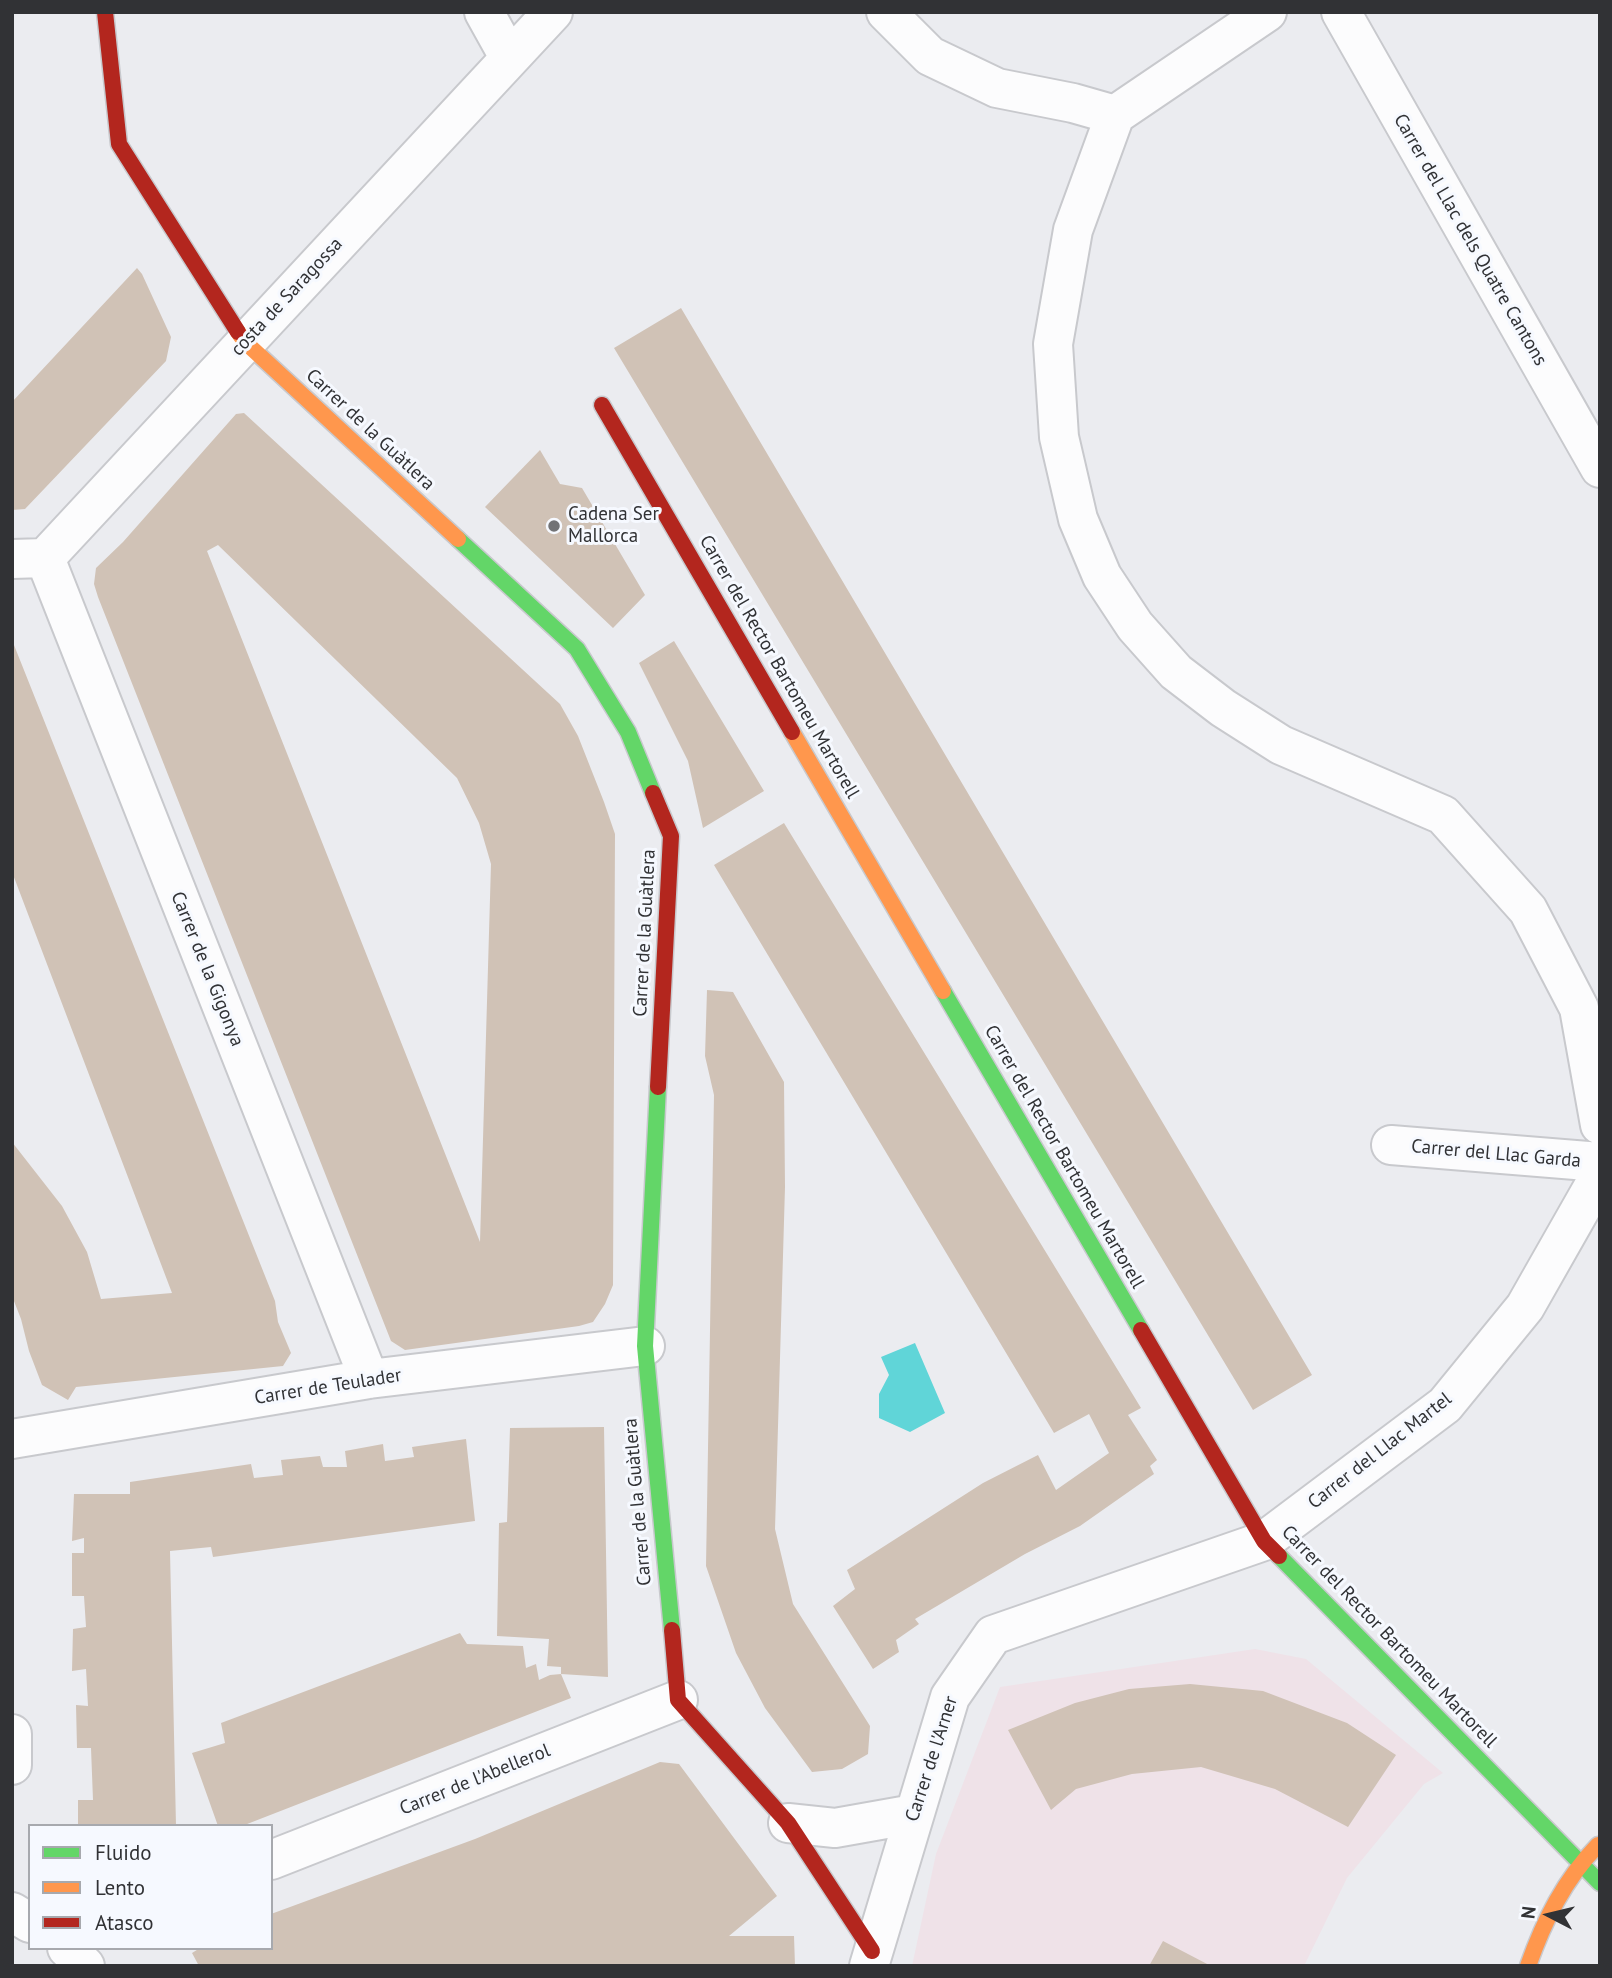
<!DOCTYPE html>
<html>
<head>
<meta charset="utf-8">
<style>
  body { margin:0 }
  #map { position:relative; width:1612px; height:1978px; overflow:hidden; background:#ebecf0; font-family:"PT Sans",sans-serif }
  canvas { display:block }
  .frame { position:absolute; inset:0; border:14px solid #313235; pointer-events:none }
  .legend { position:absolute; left:28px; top:1824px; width:245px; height:126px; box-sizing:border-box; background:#f6f9ff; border:2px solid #a7a9ae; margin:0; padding:9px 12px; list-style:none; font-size:21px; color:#313235 }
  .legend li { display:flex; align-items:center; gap:14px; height:35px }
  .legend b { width:35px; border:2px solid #a7a9ae }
  .north { position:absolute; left:1514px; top:1880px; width:70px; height:70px; -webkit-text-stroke:5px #f6f9ff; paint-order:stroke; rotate:277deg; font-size:19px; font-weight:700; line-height:28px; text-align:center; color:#313235 }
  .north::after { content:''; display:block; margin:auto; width:24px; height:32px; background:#313235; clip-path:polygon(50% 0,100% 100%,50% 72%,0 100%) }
</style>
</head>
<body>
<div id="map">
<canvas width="1612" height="1978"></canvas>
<div class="frame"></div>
<ul class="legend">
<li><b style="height:9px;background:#63d668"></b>Fluido</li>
<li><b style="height:9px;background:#ff974d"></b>Lento</li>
<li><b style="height:9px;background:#b3261e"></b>Atasco</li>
</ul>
<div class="north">N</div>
</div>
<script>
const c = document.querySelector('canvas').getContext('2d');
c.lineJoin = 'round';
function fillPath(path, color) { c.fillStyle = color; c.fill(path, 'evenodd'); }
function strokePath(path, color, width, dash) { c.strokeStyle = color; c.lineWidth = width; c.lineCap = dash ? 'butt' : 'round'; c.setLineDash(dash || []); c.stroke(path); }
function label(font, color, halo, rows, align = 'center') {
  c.font = font + ' "PT Sans",sans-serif'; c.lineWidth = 6; c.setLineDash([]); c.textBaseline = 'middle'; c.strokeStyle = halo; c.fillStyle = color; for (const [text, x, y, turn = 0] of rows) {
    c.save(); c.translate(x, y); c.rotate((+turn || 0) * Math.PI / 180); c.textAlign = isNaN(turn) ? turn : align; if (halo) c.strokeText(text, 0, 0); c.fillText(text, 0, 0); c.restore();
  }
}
fillPath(new Path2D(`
  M1255 1649 1306 1659 1443 1773 1424 1784 1347 1878 1304 1966H912L936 1854 1000 1687Z`), '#efe2e8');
fillPath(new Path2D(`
  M915 1343 945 1413 910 1432 879 1418V1394L889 1375 881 1357Z`), '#60d5d8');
fillPath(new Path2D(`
  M137 268 142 274 171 337 166 361 25 509 12 510V402Z
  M681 308 1312 1375 1253 1410 614 348Z
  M244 413 560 704 578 736 604 802 615 834 613 1285 605 1304 593 1322 579 1326 405 1350 391 1341 98 597 94 584 96 568 123 542 236 414ZM218 545 457 778 479 823 491 864 480 1242 207 551Z
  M540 450 560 484 582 488 645 595 613 628 485 507Z
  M12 640 275 1301 278 1322 291 1353 283 1366 76 1387 68 1400 42 1385 29 1351 21 1319 12 1296V1142L62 1206 87 1252 101 1299 172 1293 12 872Z
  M674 641 764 791 703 828 688 761 639 663Z
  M784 823 1141 1408 1128 1415 1157 1460 1150 1466 1154 1474 1080 1526 1025 1554 915 1619 919 1624 896 1640 899 1652 873 1669 833 1606 855 1589 847 1570 983 1483 1038 1455 1056 1490 1109 1453 1089 1414 1054 1433 714 865Z
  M707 990 733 992 784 1082 785 1187 775 1529 793 1604 870 1726 868 1754 842 1769 812 1772 765 1708 736 1653 706 1566 714 1095 705 1056Z
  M604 1427 608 1677 561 1674 571 1698 242 1826H218L192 1753 225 1743 221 1723 460 1633 467 1644 523 1646 526 1668 536 1664 539 1680 550 1675 561 1674V1667L547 1666 549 1639 497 1636 499 1523 507 1522 510 1428Z
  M466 1439 475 1521 213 1557 211 1547 170 1551 176 1826H78V1800H93L91 1748H77L76 1705 88 1706 86 1669 72 1671 73 1629 86 1627 84 1596H72V1553H84V1538L72 1541 74 1494H130V1482L251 1464 254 1478 283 1475 281 1460 320 1456 323 1467H347L345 1451 383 1444 385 1461 414 1457 412 1447Z
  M1190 1684 1263 1691 1347 1723 1396 1755 1348 1827 1275 1789 1201 1767 1132 1774 1076 1789 1051 1810 1008 1730 1075 1703 1129 1689Z
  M660 1762 679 1764 777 1896 729 1936H794L795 1966H199L192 1953 200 1948H271V1914L475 1839Z
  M1163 1941 1211 1966H1149Z`), '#d0c2b6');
const street = new Path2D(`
  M484 12 509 57
  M886 12 930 56 997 88 1073 103 1115 115 1267 12
  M1341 12 1600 468
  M1115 115 1073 230 1053 344 1059 437 1078 519 1102 576 1135 626 1176 672 1223 708 1281 745 1443 815 1528 910 1579 1008 1600 1125
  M45 558 369 1379
  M12 559 45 558 553 12
  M1391 1145 1600 1162
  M12 1439 369 1379 645 1346
  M12 1734V1765
  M788 1823 835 1828 914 1814
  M271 1860 678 1700
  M12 1912 30 1923
  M67 1948 85 1966
  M869 1966 950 1697 993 1635 1264 1541 1445 1405 1525 1307 1600 1175`);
const fast = new Path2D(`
  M458 539 577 649 628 732 653 793
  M943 991 1141 1330
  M658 1087 645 1346 672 1630
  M1279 1556 1600 1883`);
const slow = new Path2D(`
  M238 332 245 342 458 539
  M792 732 943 991
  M1528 1966C1544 1921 1564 1880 1598 1845`);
const jam = new Path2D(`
  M105 12 119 144 238 332
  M602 405 792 732
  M653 793 671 836 658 1087
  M1141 1330 1264 1541 1279 1556
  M672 1630 678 1700 788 1823 872 1951`);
strokePath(street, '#c8c9cd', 42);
strokePath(fast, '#c8c9cd', 19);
strokePath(slow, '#c8c9cd', 19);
strokePath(jam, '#c8c9cd', 19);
strokePath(street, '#fcfcfd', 38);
strokePath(fast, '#63d668', 16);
strokePath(slow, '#ff974d', 16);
strokePath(jam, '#b3261e', 16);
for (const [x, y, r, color] of [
  [554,526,7,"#727376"]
]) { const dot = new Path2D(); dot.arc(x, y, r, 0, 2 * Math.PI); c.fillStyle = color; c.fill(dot); strokePath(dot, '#f6f9ff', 2.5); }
label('19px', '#313235', '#f6f9ff', [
  ["Carrer del Llac dels Quatre Cantons",1470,240,60],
  ["costa de Saragossa",287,297,-47],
  ["Carrer de la Guàtlera",370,430,43],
  ["Carrer del Rector Bartomeu Martorell",779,667,60],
  ["Carrer de la Guàtlera",645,933,-87],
  ["Carrer de la Gigonya",207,969,68],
  ["Carrer del Llac Garda",1496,1154,5],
  ["Carrer del Rector Bartomeu Martorell",1064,1157,60],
  ["Carrer de Teulader",328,1387,-9],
  ["Carrer del Llac Martel",1380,1451,-38],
  ["Carrer de la Guàtlera",638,1502,-95],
  ["Carrer del Rector Bartomeu Martorell",1389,1637,46],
  ["Carrer de l'Arner",932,1759,-72],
  ["Carrer de l'Abellerol",475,1780,-22]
]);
label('19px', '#313235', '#f6f9ff', [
  ["Cadena Ser",568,515],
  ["Mallorca",568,537]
], 'left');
</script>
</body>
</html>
